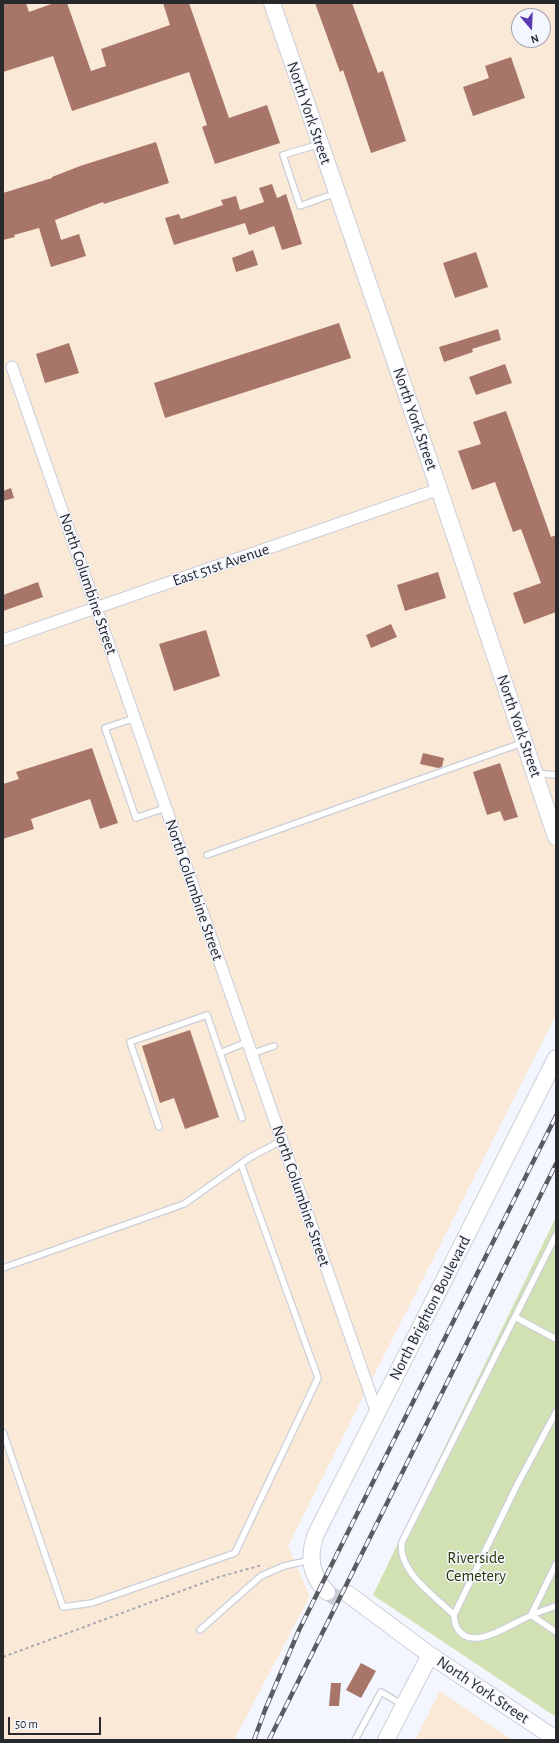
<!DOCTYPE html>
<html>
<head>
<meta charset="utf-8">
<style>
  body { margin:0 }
  #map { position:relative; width:559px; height:1743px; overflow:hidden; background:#f3f6fe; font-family:"Alegreya Sans",sans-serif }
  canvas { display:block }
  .frame { position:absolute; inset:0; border:4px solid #28292d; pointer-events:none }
  .north { position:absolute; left:511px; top:8px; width:40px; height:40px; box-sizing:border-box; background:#f3f6fe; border:1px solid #a2a4aa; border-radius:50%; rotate:161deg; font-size:11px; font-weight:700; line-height:16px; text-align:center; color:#28292d }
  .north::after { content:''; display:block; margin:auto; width:14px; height:18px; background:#5939b1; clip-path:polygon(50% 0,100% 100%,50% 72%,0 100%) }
  .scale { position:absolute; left:8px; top:1717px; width:93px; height:18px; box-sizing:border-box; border:2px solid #28292d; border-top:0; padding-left:5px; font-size:12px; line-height:14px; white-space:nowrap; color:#28292d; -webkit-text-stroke:3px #f3f6fe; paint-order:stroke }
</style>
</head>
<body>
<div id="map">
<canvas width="559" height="1743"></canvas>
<div class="frame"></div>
<div class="north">N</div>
<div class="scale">50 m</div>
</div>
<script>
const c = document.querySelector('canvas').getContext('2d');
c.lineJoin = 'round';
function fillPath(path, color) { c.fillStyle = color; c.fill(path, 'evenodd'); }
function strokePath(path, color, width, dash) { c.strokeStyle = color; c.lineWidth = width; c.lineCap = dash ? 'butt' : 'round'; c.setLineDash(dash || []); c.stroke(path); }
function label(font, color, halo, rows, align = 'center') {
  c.font = font + ' "Alegreya Sans",sans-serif'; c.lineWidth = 3; c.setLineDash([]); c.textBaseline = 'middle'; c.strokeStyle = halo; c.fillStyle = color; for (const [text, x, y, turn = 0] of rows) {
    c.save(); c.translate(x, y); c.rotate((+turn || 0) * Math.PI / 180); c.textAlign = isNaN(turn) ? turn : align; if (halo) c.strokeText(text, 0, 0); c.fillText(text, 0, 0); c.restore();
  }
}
fillPath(new Path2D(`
  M3 3H556V1015L288 1546 310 1596 234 1740H3ZM519 16H543V40H519Z
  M440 1691 513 1740H415Z`), '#fbe9d8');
fillPath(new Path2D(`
  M556 1217V1717L373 1595Z`), '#d1e1b2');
fillPath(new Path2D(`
  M3 3H26L29 12 54 3H67L91 71 106 66 101 49 170 25 163 3H189L229 118 267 105 280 143 215 164 202 127 207 125 189 72 72 111 53 56 3 72Z
  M315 3H352L378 73 383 71 406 141 371 153 343 70 340 72Z
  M511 57 525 98 473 116 463 87 489 78 485 66Z
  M156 142 169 183 104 204 103 202 55 220 61 240 79 234 86 256 51 267 39 228 14 235 15 237 3 240V193L52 178V177L80 166Z
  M272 184 277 198 286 194 302 244 282 250 274 226 249 235 245 223 174 245 165 218 179 214 181 219 223 205 221 200 236 196 240 210 264 202 259 188Z
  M253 250 258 265 236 272 232 258Z
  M476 252 488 287 455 298 443 263Z
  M339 323 351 358 165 418 154 383Z
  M498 329 501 340 472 349 473 352 444 362 439 347Z
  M69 343 79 373 45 383 36 354Z
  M505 364 512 383 476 395 469 377Z
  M506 411 551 537 556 535V612L524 624 513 593 541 583 521 529 513 532 495 482 472 490 458 451 481 444 473 422Z
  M11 488 14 498 3 501V491Z
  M438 572 446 598 405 611 397 585Z
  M38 582 43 597 3 611V595Z
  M391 624 397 637 371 648 366 635Z
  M206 630 220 676 174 691 159 644Z
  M92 748 118 823 100 829 90 799 31 819 34 829 3 839V784L19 779 16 772Z
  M423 753 444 758 442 767 438 768 420 764Z
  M500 763 518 817 504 821 500 811 487 815 473 772Z
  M190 1030 219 1117 185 1129 174 1098 160 1103 142 1046Z
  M361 1663 376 1671 361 1698 346 1690Z
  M331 1683H341L339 1706H329Z`), '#a77668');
strokePath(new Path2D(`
  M327 1592 344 1603`), '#cacdd4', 16, [16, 8]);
const lane = new Path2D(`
  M320 144 283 155 300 206 336 193
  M135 718 105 728 136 818 165 808
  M536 773 556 775
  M207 855 522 743
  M251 1054 274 1046
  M242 1118 220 1053 247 1042
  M159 1127 130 1042 207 1015 220 1053
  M556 1235 402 1542C397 1571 435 1596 454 1615 454 1626 460 1637 473 1638 490 1639 515 1622 530 1616 538 1612 547 1609 556 1606
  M3 1268 184 1204 249 1158 281 1141
  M515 1317 556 1339
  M3 1432 63 1607 92 1603 235 1553 318 1378 241 1164
  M556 1564 531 1615 556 1632
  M454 1615 517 1485 556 1412
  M200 1630 261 1576 284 1566 311 1560
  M355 1740 381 1692 403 1705`);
const street = new Path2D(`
  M12 367 377 1413
  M3 640 439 489`);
const secondary = new Path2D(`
  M272 3 439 489 556 837
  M327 1592C310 1576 308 1556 316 1534L556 1058
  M348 1594 430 1655 556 1739
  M386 1740 430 1655`);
strokePath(lane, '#cbcfd8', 8);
strokePath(street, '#cbcfd8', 13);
strokePath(secondary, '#cbcfd8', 18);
strokePath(new Path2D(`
  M3 1657 219 1577 262 1565`), '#a6a9af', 2, [3, 3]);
strokePath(lane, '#fff', 5.5);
strokePath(street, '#fff', 11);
strokePath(secondary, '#fff', 16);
const rail = new Path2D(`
  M254 1740 265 1710 299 1630 556 1116
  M269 1740 556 1164`);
strokePath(rail, '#5a5b60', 4.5);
strokePath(rail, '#f3f6fe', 3, [9]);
label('16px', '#28292d', '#f3f6fe', [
  ["North York Street",309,113,71],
  ["North York Street",415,419,71],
  ["East 51st Avenue",221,565,-19],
  ["North Columbine Street",88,584,71],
  ["North York Street",519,726,71],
  ["North Columbine Street",194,890,71],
  ["North Columbine Street",301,1196,71],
  ["North Brighton Boulevard",430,1308,-63],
  ["North York Street",483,1690,34]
]);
label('16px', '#2a3700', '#f3f6fe', [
  ["Riverside",476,1558],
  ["Cemetery",476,1576]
]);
</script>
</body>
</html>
